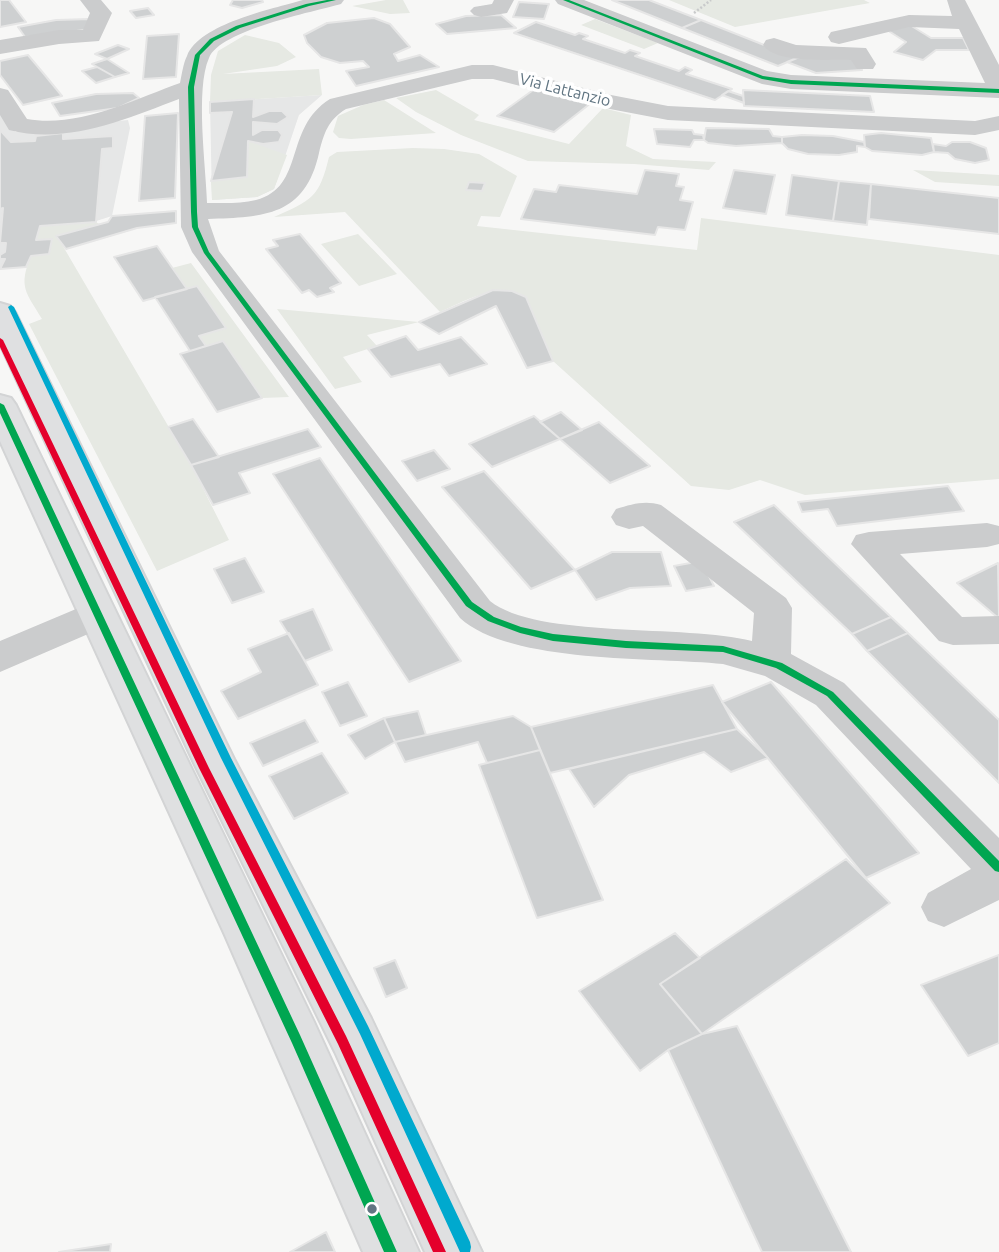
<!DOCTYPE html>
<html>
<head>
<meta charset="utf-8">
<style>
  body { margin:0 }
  canvas { display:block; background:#f7f7f6 }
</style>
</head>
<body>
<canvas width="999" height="1252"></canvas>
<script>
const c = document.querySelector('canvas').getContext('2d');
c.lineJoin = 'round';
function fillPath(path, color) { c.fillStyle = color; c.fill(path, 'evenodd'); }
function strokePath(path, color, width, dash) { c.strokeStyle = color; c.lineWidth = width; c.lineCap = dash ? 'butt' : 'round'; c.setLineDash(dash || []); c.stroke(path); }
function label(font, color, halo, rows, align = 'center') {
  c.font = font + ' Ubuntu,sans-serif'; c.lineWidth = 7; c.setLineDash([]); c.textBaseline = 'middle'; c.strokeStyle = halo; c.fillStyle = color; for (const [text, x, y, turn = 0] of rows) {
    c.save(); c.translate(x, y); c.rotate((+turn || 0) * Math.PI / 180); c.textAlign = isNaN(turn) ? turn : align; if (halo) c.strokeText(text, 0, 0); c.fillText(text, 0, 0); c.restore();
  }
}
fillPath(new Path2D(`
  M322 95 299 115 274 189 257 197 212 200 210 102Z
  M0 100 15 132 128 120 130 128 112 216 36 240 52 239 49 254 31 256 26 267 0 269Z`), '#e6e7e7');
fillPath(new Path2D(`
  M386 0H403L410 13 390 14 352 6Z
  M669 0H864L870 3 735 27Z
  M595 19 658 43 644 49 581 25Z
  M245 35 279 43 296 57 277 66 223 74 319 69 322 95 210 102 211 75 218 51Z
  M436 90 479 115 474 120 569 144 603 108 631 115 626 146 653 159 716 162 709 170 634 164 528 161 461 135 416 112 396 98Z
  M384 100 436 133 351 139 339 138 333 132 338 116 363 105Z
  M248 141 287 155 274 189 257 197 212 200 211 182 247 177Z
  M413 148 444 149 479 154 517 176 500 217 481 216 477 226 697 250 701 218 999 255V479L805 495 760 480 729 490 691 486 553 361 526 297C493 283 470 299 440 312L345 212 274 217C312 200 319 198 329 157L337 152Z
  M913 170 999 175V186L935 182Z
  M96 222 99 224 57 236 191 465 229 540 157 571 29 324 42 319C26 292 18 287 31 256L49 254 52 239 36 240 40 226Z
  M358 234 397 274 359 286 321 244Z
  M191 263 289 397 262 398 223 341 206 346 199 336 197 286 187 289 172 268Z
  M277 309 419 322 367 335 377 346 343 357 362 382 335 389Z`), '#e6e9e3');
const building = new Path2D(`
  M0 0H9L26 22 0 27Z
  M233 0H262L263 2 242 8 230 5Z
  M612 0H649L701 20 682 28Z
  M519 2 549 4 544 19 513 17Z
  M148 8 154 15 136 18 130 11Z
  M501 15 516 28 447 34 436 24 466 16Z
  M374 18 390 24 410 47 394 54 398 61 420 55 439 67 356 86 346 71 369 67 363 61 340 63 321 57 307 43 304 35 327 23Z
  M90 19 85 30 25 37 18 27 56 20Z
  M701 20 797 58 778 66 682 28Z
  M536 22 575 35 579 33 588 36 583 39 625 53 630 50 640 53 635 56 679 71 685 67 692 70 686 74 732 89 715 100 514 33Z
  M910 25 931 38H963L969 50H936L923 60 894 52 906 42 887 30Z
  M179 34 176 77 143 79 147 36Z
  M118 45 129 49 107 59 95 54Z
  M28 55 44 74 62 96 23 105 0 75V61Z
  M854 55 862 70 816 73 787 62 797 58Z
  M107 59 129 73 115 77 92 64Z
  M97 67 115 77 96 83 82 71Z
  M536 88 591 103 554 132 497 116Z
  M743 90 870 96 874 112 744 106Z
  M728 91 743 96 744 103 722 95Z
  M133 93 139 98 118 108 60 116 52 103 96 94Z
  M254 99 253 117 269 111H282L288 117 277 124 253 122V135L262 130H278L282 135 279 142 263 144 248 141 247 177 211 181 232 112 210 113V102Z
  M178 113 175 198 139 201 145 116Z
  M706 128 769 129 773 136 782 137V143L736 146 708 143 704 140Z
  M654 129 692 130 694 134 703 135 704 140H694L690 147 657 144Z
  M0 130 11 142 35 141 36 136 63 133V139L113 136V148L102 149 96 222 40 226 36 240 52 239 49 254 31 256 26 267 0 269 5 259H0V255L5 252 6 243H0L3 208 0 209Z
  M881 133 931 138 934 152 922 155 872 151 865 147 864 135Z
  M802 135 833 136 864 142 865 147 857 146V152L839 155 808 154 788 149 782 143V137Z
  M952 142H970L986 148 989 160 975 163 955 159 948 153 934 152 933 144 946 146Z
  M645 170 679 174 676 186 684 187 680 200 693 202 685 230 658 227 655 235 521 219 534 189 556 192 559 185 637 194Z
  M734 170 775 175 766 214 723 208Z
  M792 175 839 181 833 221 786 215Z
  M839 181 871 184 867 225 833 221Z
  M469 182 485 183 482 191 466 190Z
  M871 184 999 198V234L869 219Z
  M176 211V223L137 228 66 249 56 236 108 222 112 216Z
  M300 234 341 283 330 288 334 292 317 297 309 290 302 293 266 249 278 246 273 240Z
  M157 246 187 289 143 301 114 257Z
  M197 286 226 328 199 336 206 346 190 351 155 297Z
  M493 290 512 291 526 297 553 361 527 368 496 306 439 334 419 322Z
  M406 336 418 350 461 337 487 364 449 376 440 364 391 377 368 349Z
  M223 341 262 398 217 412 180 354Z
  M561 412 582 430 560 439 540 422Z
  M534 416 560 439 492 467 469 444Z
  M193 419 219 457 191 465 168 427Z
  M599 422 650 466 610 483 560 439Z
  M308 429 321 447 239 473 250 493 213 505 191 465Z
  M434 450 450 469 417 481 402 461Z
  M320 458 461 661 409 682 273 474Z
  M484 471 575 570 531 589 442 487Z
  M948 486 964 511 837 526 828 509 802 512 798 502Z
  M774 505 891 617 852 634 734 522Z
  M612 552H661L671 586 630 588 596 600 575 570Z
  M245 558 264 592 232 603 214 569Z
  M701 561 714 586 686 591 674 566Z
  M998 563 999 616 997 617 957 583Z
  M313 609 332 650 305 661 280 621Z
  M891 617 908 633 867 651 852 634Z
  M289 633 318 685 238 719 221 691 261 672 248 649Z
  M908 633 999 720V783L867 651Z
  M348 682 367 716 340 726 322 692Z
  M771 682 919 853 866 878 722 702Z
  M713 685 737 729 550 773 531 727Z
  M418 711 426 735 395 742 384 718Z
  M513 716 531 727 540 750 487 763 478 742 405 762 395 742Z
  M384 718 395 742 365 759 348 735Z
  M305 720 318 742 263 766 250 743Z
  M737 729 768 758 731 772 704 752 629 775 594 807 569 769Z
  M540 750 603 900 537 918 479 765Z
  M322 753 348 793 294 819 269 776Z
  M846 859 890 903 702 1034 660 984Z
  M675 933 700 958 660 984 702 1034 668 1050 640 1071 579 991Z
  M999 955V1043L968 1056 921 985Z
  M395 960 407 988 386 997 374 968Z
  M737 1026 851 1252H762L668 1050 702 1034Z
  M326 1232 335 1252H290Z
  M111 1244 110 1252H59Z`);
fillPath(building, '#ced0d1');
strokePath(building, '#e6e6e6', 2);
const major = new Path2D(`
  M0 303 10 306 15 312 234 759 371 1018 482 1252H425L335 1052 194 763 0 344Z
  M0 395 11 398 16 405 314 1022 419 1252H363L224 933 0 441Z`);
strokePath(major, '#d3d4d5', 4);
strokePath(new Path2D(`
  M694 13 711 0`), '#c9cacb', 2.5, [2, 2]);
fillPath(new Path2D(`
  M80 0H101L112 13 99 41 59 44 0 54V40L59 30H83L90 13Z
  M303 0H344L341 4C313 12 220 30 209 58 195 89 206 167 207 203 223 203 241 204 256 200 306 187 283 128 330 99L472 65H493L611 95 668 106 975 121 999 116V130L975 135 668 120 610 109 493 79H472L346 109C328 120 324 133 319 153 305 216 265 217 208 219L219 251 490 601C537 639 686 624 752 641L754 613 643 526 629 529 616 525 611 517 616 509C632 504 645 500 661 505L786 598 792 608 791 654 844 683 999 838V900L944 927 928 921 921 907 928 893 971 869 816 705 765 676 723 664C656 657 510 664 460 618L192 252 181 227 179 99C126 119 67 145 9 130L0 115V88L8 90 27 119C78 128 133 100 180 83 182 74 183 64 187 56 199 24 272 9 303 0Z
  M494 0H514L507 13 481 17 474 15 470 11 474 7 492 4Z
  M555 0H584L767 71 791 75 985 83 959 29 909 27 839 44 831 42 828 37 831 32 909 15 952 16 947 0H965L999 65V98L791 89 762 84 558 4Z
  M774 38 796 45 866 48 876 64 873 69H857L851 60C829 59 776 64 763 45L766 40Z
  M987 523 999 526V544L987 547 900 554 962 617 999 616V644L953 645 939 641 851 544 856 535 869 532Z
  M95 601 109 605 114 615 109 625 0 672V641Z`), '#cbcccd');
fillPath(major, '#dfe0e1');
fillPath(new Path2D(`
  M327 0H336L309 6 240 28 214 41 200 55 194 87 197 212 198 227 209 252 472 602 494 617 521 627 553 634 626 641 723 646 782 663 833 692 999 861V872L995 871 827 696 776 668 723 652 626 648 553 641 520 633 488 621 466 606 204 253 192 227 191 212 188 87 195 55 210 39 236 26 306 4Z
  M563 0H569L763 76 791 80 999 89V93L791 84 762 79Z
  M0 403 4 405 300 1035 397 1252H384L292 1043 0 413Z`), '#00a651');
fillPath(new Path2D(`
  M0 338 3 340 209 768 346 1036 446 1252H433L338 1044 199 768 0 347Z`), '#e4002b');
fillPath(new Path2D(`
  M11 305 14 307 231 758 368 1026 470 1242 471 1247 470 1252H460L360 1034 221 758 8 307Z`), '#00a9ce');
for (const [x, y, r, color] of [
  [372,1209,6,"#617582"]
]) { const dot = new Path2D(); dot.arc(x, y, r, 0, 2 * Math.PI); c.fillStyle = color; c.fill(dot); strokePath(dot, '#fff', 2.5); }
label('16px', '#617582', '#fff', [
  ["Via Lattanzio",565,90,14]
]);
</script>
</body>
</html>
